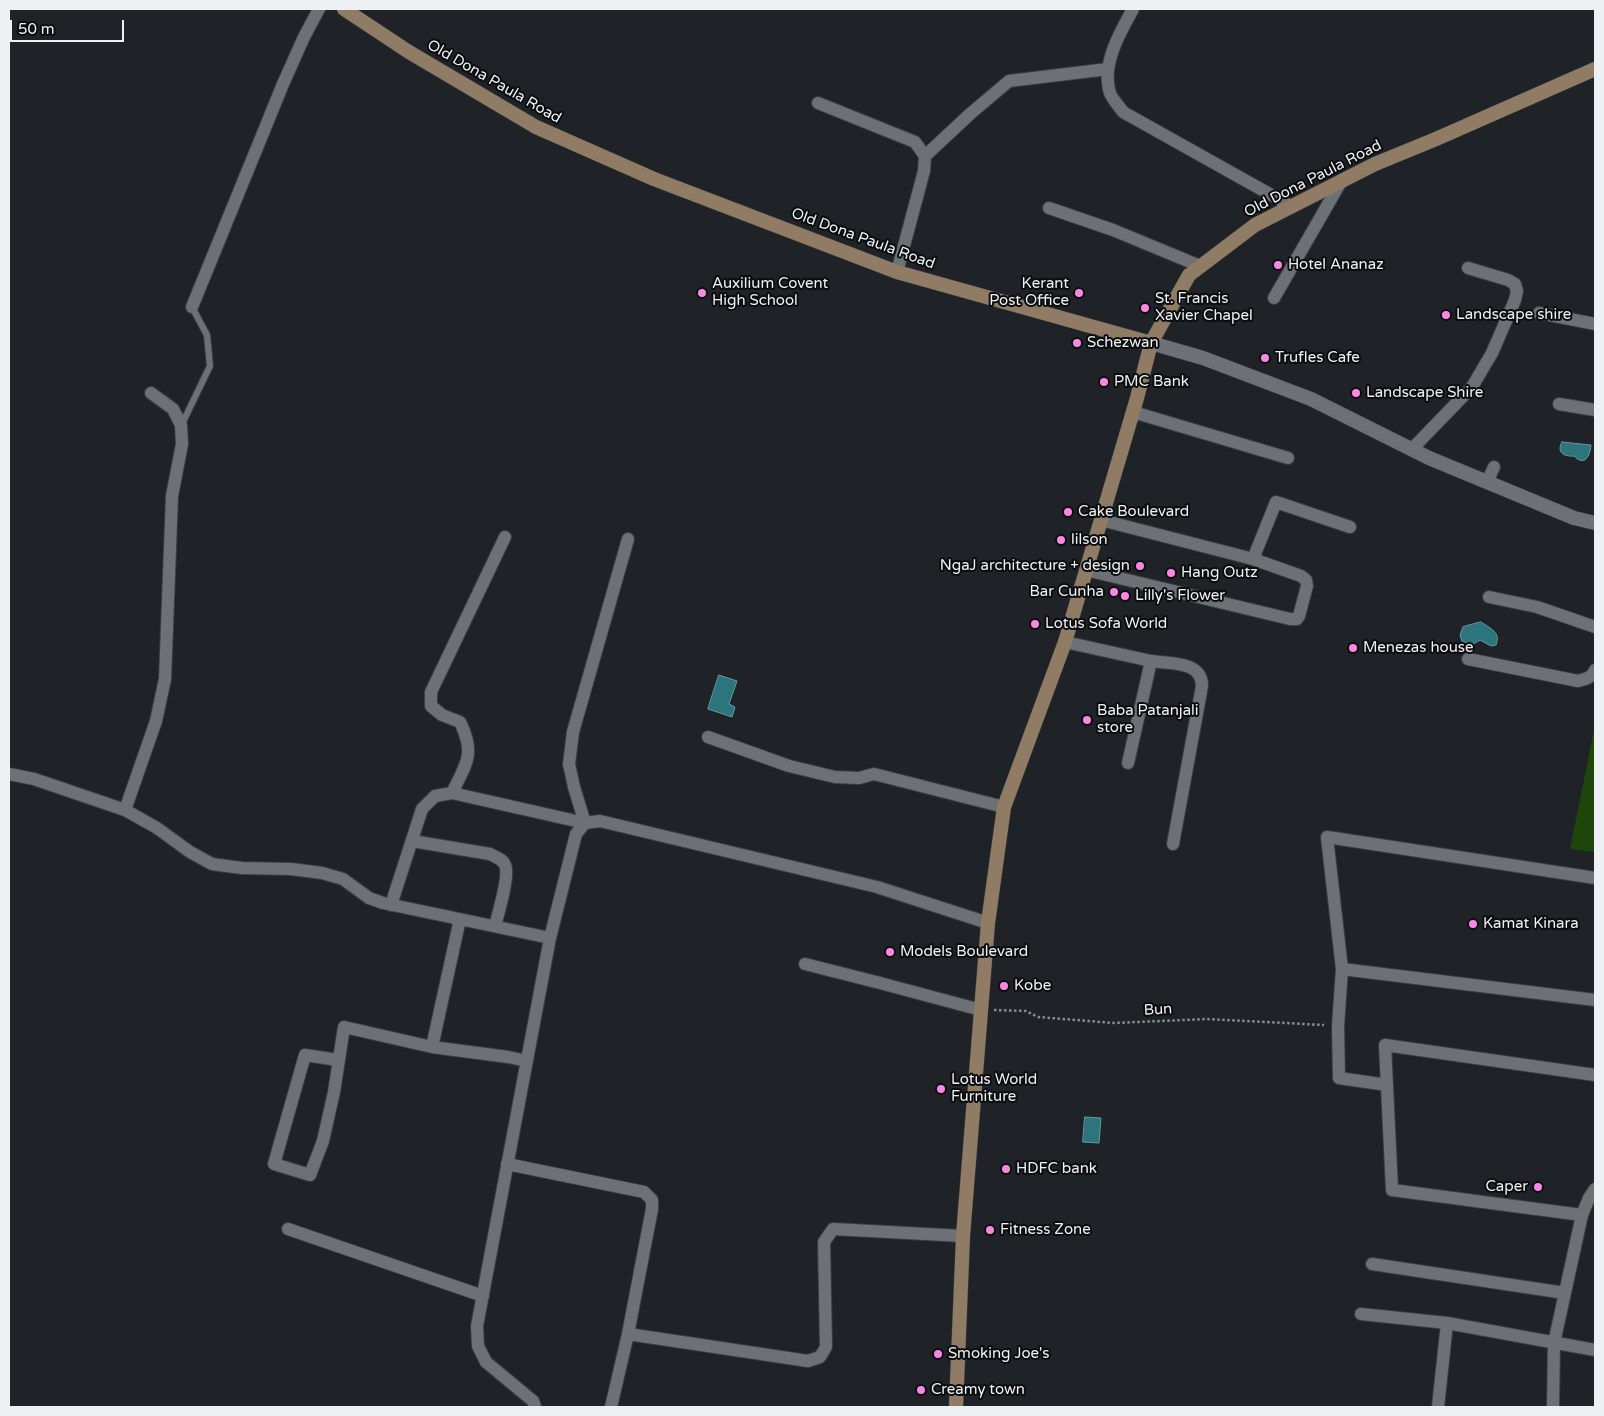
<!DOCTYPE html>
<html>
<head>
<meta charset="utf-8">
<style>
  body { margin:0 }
  #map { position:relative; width:1604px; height:1416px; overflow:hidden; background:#1f2327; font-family:"Varela Round",sans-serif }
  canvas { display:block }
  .frame { position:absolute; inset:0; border:10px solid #eef0f3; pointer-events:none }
  .scale { position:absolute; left:10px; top:20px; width:114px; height:22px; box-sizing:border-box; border:2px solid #eef0f3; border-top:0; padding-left:6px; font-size:15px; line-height:18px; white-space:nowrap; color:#eef0f3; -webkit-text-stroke:4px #0b0c0e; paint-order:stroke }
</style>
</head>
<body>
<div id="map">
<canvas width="1604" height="1416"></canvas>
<div class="frame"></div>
<div class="scale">50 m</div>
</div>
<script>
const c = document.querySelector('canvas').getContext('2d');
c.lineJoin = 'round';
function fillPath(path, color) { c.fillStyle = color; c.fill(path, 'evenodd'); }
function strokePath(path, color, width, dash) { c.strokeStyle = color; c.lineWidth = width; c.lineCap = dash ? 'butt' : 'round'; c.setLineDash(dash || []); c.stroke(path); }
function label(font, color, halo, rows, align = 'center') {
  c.font = font + ' "Varela Round",sans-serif'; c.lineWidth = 4; c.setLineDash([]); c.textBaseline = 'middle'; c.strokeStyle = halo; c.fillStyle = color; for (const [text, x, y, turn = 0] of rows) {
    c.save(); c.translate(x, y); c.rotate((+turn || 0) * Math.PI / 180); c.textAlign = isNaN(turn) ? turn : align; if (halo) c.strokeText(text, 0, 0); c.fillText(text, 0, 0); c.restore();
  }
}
fillPath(new Path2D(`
  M1595 725V852L1570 849Z`), '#1e460b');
const water = new Path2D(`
  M1562 442 1591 445C1590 456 1585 467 1574 456 1564 457 1556 452 1562 442Z
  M1481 622C1491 629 1501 632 1496 645L1491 646 1480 640C1473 645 1469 645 1462 641L1460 635 1463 627Z
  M719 675 737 681 729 704 735 707 732 717 708 709Z
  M1085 1117 1101 1118 1099 1143 1083 1142Z`);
fillPath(water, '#2c757c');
strokePath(water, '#669aa0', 1);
const service = new Path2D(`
  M182 424 210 366 207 335 192 307`);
const minor = new Path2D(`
  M1133 9C1120 32 1101 65 1110 93 1112 99 1119 106 1123 112L1291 206
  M818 103 915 142 925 156 924 171 897 272
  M925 156 970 114 1009 81 1108 69
  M1049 208 1113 230 1200 266
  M1274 298 1342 180
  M192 307 283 84 304 37 319 9
  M1539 313 1595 324
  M1559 404 1595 410
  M1133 412 1288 458
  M1412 449 1472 387 1492 353 1515 300 1517 291 1515 284 1508 280 1468 268
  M1487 482 1494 467
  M1101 520 1253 559 1276 502 1350 527
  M1086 570 1290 619H1297L1299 616 1307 586 1306 580 1301 576 1253 559
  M1489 597 1537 607 1595 627
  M1065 642 1151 661 1128 763
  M1468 659 1578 681C1585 679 1592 678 1595 670
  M1151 661C1171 664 1202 661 1202 686L1173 844
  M708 737 789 766 835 777 859 778 874 774 1004 807
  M9 774 34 779 125 810 157 828 190 852 212 864 242 868 291 869 322 873 343 879 369 898 383 903 550 938 576 834 585 823 600 821 877 887 988 923
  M452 793C466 764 476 754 460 722L442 715 431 706V692L505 537
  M125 810 156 721 165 679 172 496 182 444 181 425 173 409 151 393
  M412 841 490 854C495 857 503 859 505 865 510 875 498 914 495 926
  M391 905 422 809 435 796 452 793 585 823 574 787 569 764 573 732 628 539
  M805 964 880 983 981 1010
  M1342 969 1595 1000
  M432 1047 460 919
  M338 1060 305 1055 274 1164 310 1175 323 1141 334 1092 344 1027 432 1047 508 1057 527 1061
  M1387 1085 1339 1078 1338 1026 1342 969 1327 837 1595 878
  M507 1164 644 1192 652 1200V1209L628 1334 611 1407
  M1582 1215 1392 1190 1385 1045 1595 1075
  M288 1229 483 1296
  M1372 1264 1565 1293
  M1361 1314 1447 1323 1595 1350
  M628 1334 808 1361 820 1357 826 1347 824 1242 833 1229 963 1236
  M535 1407 533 1401 486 1362 478 1346 477 1326 550 938
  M1438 1407 1447 1323
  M1553 1407 1554 1343 1582 1215 1589 1198 1595 1189`);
const tertiary = new Path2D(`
  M1151 343 1203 358 1311 399 1429 458 1574 518 1595 523`);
const secondary = new Path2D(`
  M344 9 409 52 536 127 654 179 897 272 1151 343
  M956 1407 963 1236 988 923 1004 807 1065 642 1137 398 1151 343 1189 275 1255 225 1375 164 1436 139 1595 69`);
strokePath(service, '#3b3e42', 8);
strokePath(minor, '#3b3e42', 14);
strokePath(tertiary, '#3b3e42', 15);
strokePath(secondary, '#3b3e42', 15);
strokePath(new Path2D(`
  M994 1010 1026 1011 1038 1017 1114 1023 1207 1019 1324 1025`), '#8a8d90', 2.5, [2.5, 2.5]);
strokePath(service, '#6d7176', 6);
strokePath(minor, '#6d7176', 12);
strokePath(tertiary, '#6d7176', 14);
strokePath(secondary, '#907c64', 14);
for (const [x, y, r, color] of [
  [1278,265,5,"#fc86e4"],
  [702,293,5,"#fc86e4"],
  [1079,293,5,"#fc86e4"],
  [1145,308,5,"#fc86e4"],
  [1446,315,5,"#fc86e4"],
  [1077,343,5,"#fc86e4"],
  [1265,358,5,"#fc86e4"],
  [1104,382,5,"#fc86e4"],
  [1356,393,5,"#fc86e4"],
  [1068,512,5,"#fc86e4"],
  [1061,540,5,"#fc86e4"],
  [1140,566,5,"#fc86e4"],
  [1171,573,5,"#fc86e4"],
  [1114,592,5,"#fc86e4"],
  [1125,596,5,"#fc86e4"],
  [1035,624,5,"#fc86e4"],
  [1353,648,5,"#fc86e4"],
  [1087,720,5,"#fc86e4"],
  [1473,924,5,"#fc86e4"],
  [890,952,5,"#fc86e4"],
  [1004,986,5,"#fc86e4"],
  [941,1089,5,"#fc86e4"],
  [1006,1169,5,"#fc86e4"],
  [1538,1187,5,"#fc86e4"],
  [990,1230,5,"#fc86e4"],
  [938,1354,5,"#fc86e4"],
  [921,1390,5,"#fc86e4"]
]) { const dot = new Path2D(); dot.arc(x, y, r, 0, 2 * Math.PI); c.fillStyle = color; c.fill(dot); strokePath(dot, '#0b0c0e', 2); }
label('15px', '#eef0f3', '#0b0c0e', [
  ["Old Dona Paula Road",494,82,30],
  ["Old Dona Paula Road",1313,179,-27],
  ["Old Dona Paula Road",863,239,20],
  ["Bun",1158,1010,-3]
]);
label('15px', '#eef0f3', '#0b0c0e', [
  ["Hotel Ananaz",1288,265],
  ["Auxilium Covent",712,284],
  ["High School",712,301],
  ["Kerant",1069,284,"right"],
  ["Post Office",1069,301,"right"],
  ["St. Francis",1155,299],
  ["Xavier Chapel",1155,316],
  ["Landscape shire",1456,315],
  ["Schezwan",1087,343],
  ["Trufles Cafe",1275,358],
  ["PMC Bank",1114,382],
  ["Landscape Shire",1366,393],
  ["Cake Boulevard",1078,512],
  ["lilson",1071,540],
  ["NgaJ architecture + design",1130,566,"right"],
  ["Hang Outz",1181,573],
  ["Bar Cunha",1104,592,"right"],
  ["Lilly's Flower",1135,596],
  ["Lotus Sofa World",1045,624],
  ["Menezas house",1363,648],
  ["Baba Patanjali",1097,711],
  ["store",1097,728],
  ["Kamat Kinara",1483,924],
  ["Models Boulevard",900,952],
  ["Kobe",1014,986],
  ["Lotus World",951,1080],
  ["Furniture",951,1097],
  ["HDFC bank",1016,1169],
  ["Caper",1528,1187,"right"],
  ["Fitness Zone",1000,1230],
  ["Smoking Joe's",948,1354],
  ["Creamy town",931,1390]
], 'left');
</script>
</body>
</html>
